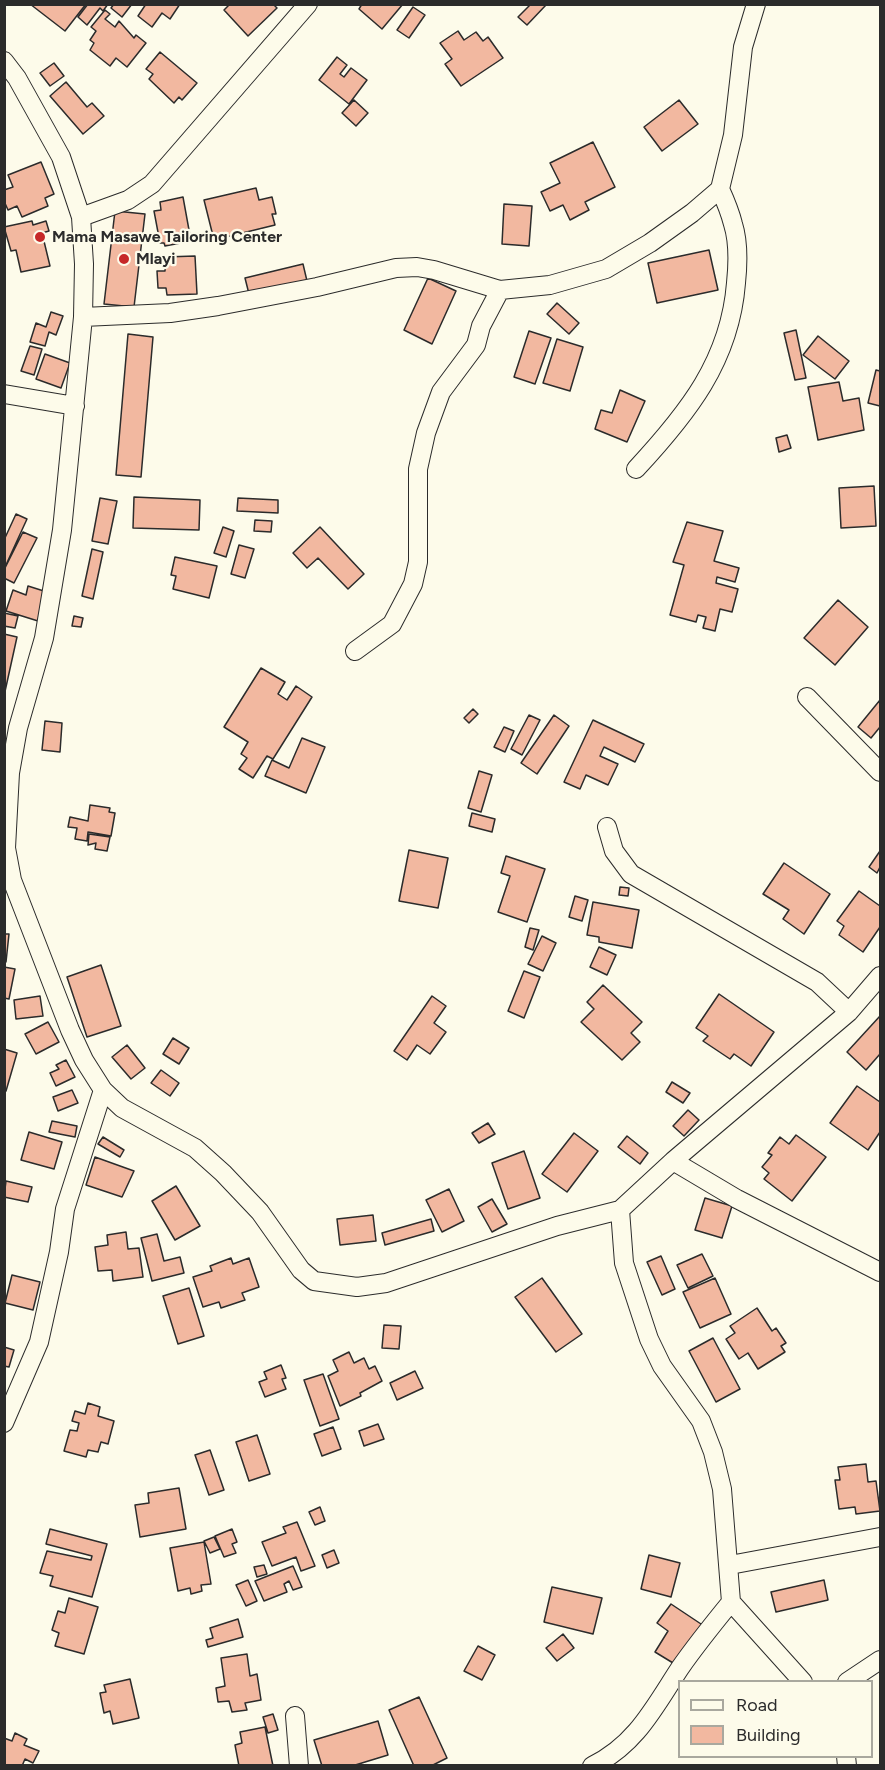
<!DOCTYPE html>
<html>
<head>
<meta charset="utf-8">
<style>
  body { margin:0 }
  #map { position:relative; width:885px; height:1770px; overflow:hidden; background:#fdfbea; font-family:Figtree,sans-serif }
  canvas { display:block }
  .frame { position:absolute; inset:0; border:6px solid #2b2b2b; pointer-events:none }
  .legend { position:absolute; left:678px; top:1680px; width:195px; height:78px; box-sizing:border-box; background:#fdfbea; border:2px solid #a9a89e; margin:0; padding:8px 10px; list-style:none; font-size:18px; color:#2b2b2b }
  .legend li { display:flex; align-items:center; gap:12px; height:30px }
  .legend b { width:30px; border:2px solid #a9a89e }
</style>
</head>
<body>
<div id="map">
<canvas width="885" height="1770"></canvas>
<div class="frame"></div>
<ul class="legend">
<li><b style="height:8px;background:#fdfbea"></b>Road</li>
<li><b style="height:16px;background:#f2b8a0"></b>Building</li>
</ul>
</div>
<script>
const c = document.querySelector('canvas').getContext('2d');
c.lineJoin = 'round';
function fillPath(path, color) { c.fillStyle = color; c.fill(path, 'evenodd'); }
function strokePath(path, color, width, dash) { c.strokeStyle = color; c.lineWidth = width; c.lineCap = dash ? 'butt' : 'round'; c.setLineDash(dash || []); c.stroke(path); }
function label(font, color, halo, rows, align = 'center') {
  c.font = font + ' Figtree,sans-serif'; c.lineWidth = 4.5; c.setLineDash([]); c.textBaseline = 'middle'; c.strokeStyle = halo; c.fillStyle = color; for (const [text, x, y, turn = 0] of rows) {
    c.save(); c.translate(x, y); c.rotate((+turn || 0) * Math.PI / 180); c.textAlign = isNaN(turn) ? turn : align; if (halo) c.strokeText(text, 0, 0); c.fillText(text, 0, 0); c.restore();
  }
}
const building = new Path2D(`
  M30 4H86L65 31Z
  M88 4H108L103 11 100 8 87 25 78 17Z
  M114 4H132L122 17 111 8Z
  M146 4H180L170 19 162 13 152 27 138 16Z
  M230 4H273L277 8 248 36 224 10Z
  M362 4H403L382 29 359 9Z
  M531 4 546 5 527 25 518 17Z
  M413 7 425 15 409 38 397 30Z
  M105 10 110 14 105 19 115 27 119 21 134 38 136 35 146 43 127 67 116 58 110 66 90 50 94 43 90 40 96 31 91 27Z
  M458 31 464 40 476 32 483 41 488 37 503 58 461 86 445 64 452 59 440 43Z
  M160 52 197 83 182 100 179 97 174 103 149 79 153 74 146 69Z
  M337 57 347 65 340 74 344 77 351 68 367 80 349 104 319 80Z
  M54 63 64 76 50 86 40 73Z
  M66 82 87 107 92 103 104 116 83 134 50 96Z
  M354 100 368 113 356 126 342 113Z
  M679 100 698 124 662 151 644 127Z
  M593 142 615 187 585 202 589 210 570 220 563 205 550 211 541 192 560 183 550 163Z
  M41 162 54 194 45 198 48 206 22 217 17 206 8 210 4 201V190L13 187 8 175Z
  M256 188 259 200 272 197 276 214H272L275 225 214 240 204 200Z
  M183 197 191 241 165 246 164 243H160L154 211 161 210 160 202Z
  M504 204 532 206 529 246 502 244Z
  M115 211 145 214 134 307 104 304Z
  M32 221 33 225 46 221 49 231 42 233 50 266 21 272 16 250 11 251 4 227Z
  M709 250 718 290 657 303 648 263Z
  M195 256 197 294 167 295 166 288H158L157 271H165V257Z
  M303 264 307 281 249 294 245 278Z
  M428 278 456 291 432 344 404 330Z
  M557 303 579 323 569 334 547 314Z
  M51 312 63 316 56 335 49 332 45 346 30 342 36 323 46 327Z
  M796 330 806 378 795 380 784 333Z
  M529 331 551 338 535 384 514 377Z
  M128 334 153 337 141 477 116 475Z
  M818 336 849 361 835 379 803 355Z
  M557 339 583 347 570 391 543 383Z
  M30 346 42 349 34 375 21 371Z
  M45 354 70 363 61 388 36 379Z
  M876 370 880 371V406L868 403Z
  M839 382 843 401 859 398 864 430 818 440 808 387Z
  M620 390 645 401 627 442 595 429 601 410 612 413Z
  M787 435 791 448 779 452 776 438Z
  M874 486 876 526 841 528 839 488Z
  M134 497 200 500 199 530 133 528Z
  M100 498 117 501 108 544 92 541Z
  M238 498 278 500V513L237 511Z
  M16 514 27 519 5 567 4 540Z
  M255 520 272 521 271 532 254 531Z
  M687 522 723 531 714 561 739 568 735 582 717 577 716 583 738 589 732 612 720 609 715 631 703 628 706 617 698 615 696 622 670 615 684 565 673 562Z
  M223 527 234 531 226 557 214 553Z
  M320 527 364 574 348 589 318 558 307 568 293 553Z
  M23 532 37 538 14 583 4 578V570Z
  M239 545 254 549 245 578 231 574Z
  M92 549 103 552 93 599 82 596Z
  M175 557 217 566 209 598 173 589 176 576 171 575Z
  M28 586 47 592 38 621 6 611 13 590 26 595Z
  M838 600 868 627 835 665 804 638Z
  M4 613 18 616 15 628 4 626Z
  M74 616 83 618 81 627 72 626Z
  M4 634 17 637 4 696Z
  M261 668 285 682 278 694 287 700 296 686 312 697 273 759 267 756 253 778 239 769 247 758 241 754 248 742 224 727Z
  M880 700V727L871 738 858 727Z
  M473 709 478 714 469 723 464 718Z
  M529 715 540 720 522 755 511 749Z
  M554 715 569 726 537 774 521 763Z
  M593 720 644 744 635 762 604 747 600 756 618 764 608 785 586 775 580 789 564 782Z
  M45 721 62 723 60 752 42 750Z
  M504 727 514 731 505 752 494 747Z
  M302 738 325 747 306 793 265 776 272 760 289 768Z
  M479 771 492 775 481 812 468 808Z
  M90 805 110 808 109 812 115 813 111 836 88 832 87 841 75 839 77 828 68 827 70 817 88 821Z
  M472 813 495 819 492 832 469 826Z
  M89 834 110 837 107 851 95 849 96 843 88 845Z
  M409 850 448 858 438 908 399 901Z
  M880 851V867L877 873 869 867Z
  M506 856 545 869 527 922 498 912 510 876 501 873Z
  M784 863 830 894 804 934 783 919 789 910 763 894Z
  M620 887 629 888 628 896 619 895Z
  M859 891 880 906V927L863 952 839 935 844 926 837 921Z
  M575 896 588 900 582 921 569 917Z
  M593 902 639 910 632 948 599 942V937L587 935Z
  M530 928 539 930 533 950 525 947Z
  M4 934H9L6 962H4Z
  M542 936 556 943 543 971 528 964Z
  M599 947 616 955 607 975 590 967Z
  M101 965 121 1026 87 1037 67 977Z
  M4 967 15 969 9 999 4 998Z
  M524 971 540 977 524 1018 508 1011Z
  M603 985 642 1022 631 1033 640 1042 622 1060 581 1022 594 1009 587 1002Z
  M719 994 774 1032 751 1066 734 1054 730 1059 703 1041 708 1036 696 1028Z
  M40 996 43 1016 16 1019 14 1000Z
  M432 996 446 1006 434 1023 446 1032 430 1054 417 1045 407 1060 394 1051Z
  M880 1016V1054L866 1070 847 1052Z
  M48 1022 59 1042 36 1054 25 1034Z
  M173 1038 189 1048 179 1064 163 1054Z
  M127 1045 145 1068 131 1079 112 1057Z
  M4 1049 17 1053 6 1091 4 1090Z
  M66 1060 75 1077 56 1086 50 1073 59 1069 56 1065Z
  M161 1070 179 1083 170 1096 151 1083Z
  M672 1082 690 1093 683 1103 666 1092Z
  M857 1086 880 1102V1132L868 1150 830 1123Z
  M72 1090 78 1103 58 1111 53 1097Z
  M688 1110 699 1120 684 1136 673 1126Z
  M52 1121 77 1126 75 1137 49 1132Z
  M488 1123 495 1134 479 1143 472 1133Z
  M29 1132 62 1142 54 1169 21 1160Z
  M574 1133 598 1151 567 1192 542 1174Z
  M796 1135 826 1157 792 1201 764 1179 769 1173 762 1167 772 1155 768 1153 780 1137 789 1144Z
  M627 1136 648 1153 640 1164 618 1147Z
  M103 1137 124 1150 120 1157 98 1144Z
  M524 1151 540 1198 508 1209 492 1163Z
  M95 1157 134 1171 122 1197 86 1185Z
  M6 1181 32 1187 28 1202 4 1197Z
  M176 1186 200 1226 175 1240 152 1201Z
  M449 1189 464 1221 442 1232 426 1200Z
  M705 1198 732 1206 722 1238 695 1230Z
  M492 1199 507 1224 492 1232 478 1207Z
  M373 1215 376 1241 340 1245 337 1219Z
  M431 1219 434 1231 385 1245 382 1233Z
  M126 1232 128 1249 139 1248 143 1277 113 1281 112 1270 98 1271 95 1247 108 1245 107 1235Z
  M157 1234 164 1261 180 1257 184 1273 152 1281 141 1238Z
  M702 1254 713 1276 688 1288 677 1265Z
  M661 1256 675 1289 662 1295 647 1262Z
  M231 1258 233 1264 249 1258 259 1287 242 1293 245 1300 221 1308 219 1302 203 1307 193 1277 212 1271 210 1266Z
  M12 1275 40 1282 33 1310 5 1303Z
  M542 1278 582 1334 556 1352 515 1297Z
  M715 1278 731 1314 700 1328 683 1292Z
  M189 1288 204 1336 178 1344 163 1296Z
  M757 1308 772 1331 776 1328 786 1343 781 1346 785 1352 758 1369 748 1353 739 1359 726 1339 735 1333 730 1326Z
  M384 1325 401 1326 399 1349 382 1348Z
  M713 1338 740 1389 716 1402 689 1351Z
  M4 1347 14 1350 9 1367 4 1366Z
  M349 1352 354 1363 364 1358 369 1369 375 1366 382 1381 360 1393 361 1396 340 1406 328 1376 338 1371 333 1360Z
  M281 1365 286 1378 282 1379 286 1389 265 1397 259 1382 267 1379 264 1372Z
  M415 1371 423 1388 397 1400 390 1383Z
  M323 1374 339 1419 320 1426 304 1380Z
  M88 1403 100 1407 98 1416 114 1421 108 1444 101 1442 98 1452 88 1450 86 1457 64 1451 70 1430 77 1431 79 1423 72 1421 75 1411 85 1414Z
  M378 1424 384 1439 364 1446 359 1431Z
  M333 1427 341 1449 322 1456 314 1434Z
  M257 1435 270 1474 249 1481 236 1442Z
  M210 1450 224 1490 209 1495 195 1455Z
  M866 1464 868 1482 876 1481 880 1511 856 1514 855 1507 839 1509 835 1480H840L838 1467Z
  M179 1488 186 1529 140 1537 135 1505 149 1503 148 1493Z
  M320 1507 325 1521 315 1525 309 1512Z
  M297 1522 315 1566 301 1571 296 1557 272 1566 262 1542 286 1533 283 1527Z
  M50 1529 107 1544 92 1597 50 1586 53 1576 40 1573 47 1551 91 1560 92 1556 46 1544Z
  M232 1529 237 1542 232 1544 236 1553 224 1557 215 1536Z
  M214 1537 220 1549 210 1553 204 1541Z
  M204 1542 211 1584 201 1585 202 1591 191 1594 190 1588 178 1591 170 1548Z
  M334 1550 339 1563 327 1568 322 1555Z
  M649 1555 680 1563 671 1597 641 1589Z
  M264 1565 267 1574 257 1577 254 1567Z
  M293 1566 302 1587 293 1590 289 1581 284 1584 287 1592 264 1601 255 1581Z
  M248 1580 257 1601 246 1606 236 1585Z
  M824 1580 828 1600 776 1612 771 1592Z
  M552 1587 602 1598 593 1634 544 1622Z
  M69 1598 98 1607 84 1654 55 1646 59 1633 52 1630 58 1611 65 1613Z
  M671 1604 704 1626 678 1666 655 1652 668 1631 657 1623Z
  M238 1619 243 1637 208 1647 206 1640 213 1638 210 1628Z
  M563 1634 574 1648 557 1661 546 1648Z
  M478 1646 495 1655 482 1680 464 1671Z
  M247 1654 250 1676 257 1674 261 1700 245 1703 247 1710 232 1712 229 1701 218 1702 216 1688 225 1686 221 1658Z
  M130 1679 139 1718 113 1724 110 1711 104 1713 100 1693 106 1692 104 1685Z
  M419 1697 447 1758 431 1766H414L389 1710Z
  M273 1714 278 1730 268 1733 263 1717Z
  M378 1721 388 1755 352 1766H322L314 1740Z
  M265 1727 273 1766H239L235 1745 242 1743 240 1732Z
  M15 1733 27 1739 24 1745 39 1751 33 1763 25 1759 22 1766H4V1738L12 1741Z`);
fillPath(building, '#f2b8a0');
strokePath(building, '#2b2b2b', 1.5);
const minor = new Path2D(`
  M4 61 17 78 61 157 81 217 84 264 83 317 62 530 44 638 18 728 10 773 6 848 12 880 70 1030 84 1060 103 1090 122 1108 195 1148 223 1173 260 1212 301 1270 314 1281 357 1287 386 1283 557 1226 620 1210
  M81 217 128 200 152 184 308 4
  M83 317 170 313 218 306 317 287 396 268 417 267 434 270 500 290 550 285 606 269 650 243 692 213 720 189 733 135 743 47 756 4
  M4 394 75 406
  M636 469C687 414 730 361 736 283 738 264 739 243 733 224 730 212 725 200 720 189
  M355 651 392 624 413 584 418 562V469L426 433 441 392 476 345 481 326 500 290
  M807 697 880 772
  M607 827 614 851 631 874 817 982 849 1012
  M673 1161 737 1199 880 1272
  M4 1423 39 1342 59 1252 65 1209 103 1090
  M730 1565 880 1537
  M803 1682 731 1602 722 1489 713 1452 701 1421 662 1366 649 1339 624 1263 620 1210 673 1161 849 1012 880 976
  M847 1682 880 1660
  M295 1716 299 1766
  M846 1756 847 1766
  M592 1766C636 1745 655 1706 680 1668 696 1645 713 1624 731 1602`);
strokePath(minor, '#2b2b2b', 20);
strokePath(minor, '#fdfbea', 18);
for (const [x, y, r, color] of [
  [40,237,6,"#c62828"],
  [124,259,6,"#c62828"]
]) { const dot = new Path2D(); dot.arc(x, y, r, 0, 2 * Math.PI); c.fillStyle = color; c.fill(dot); strokePath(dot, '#fdfbea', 2); }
label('bold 16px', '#2b2b2b', '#fdfbea', [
  ["Mama Masawe Tailoring Center",52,237],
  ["Mlayi",136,259]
], 'left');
</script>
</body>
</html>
